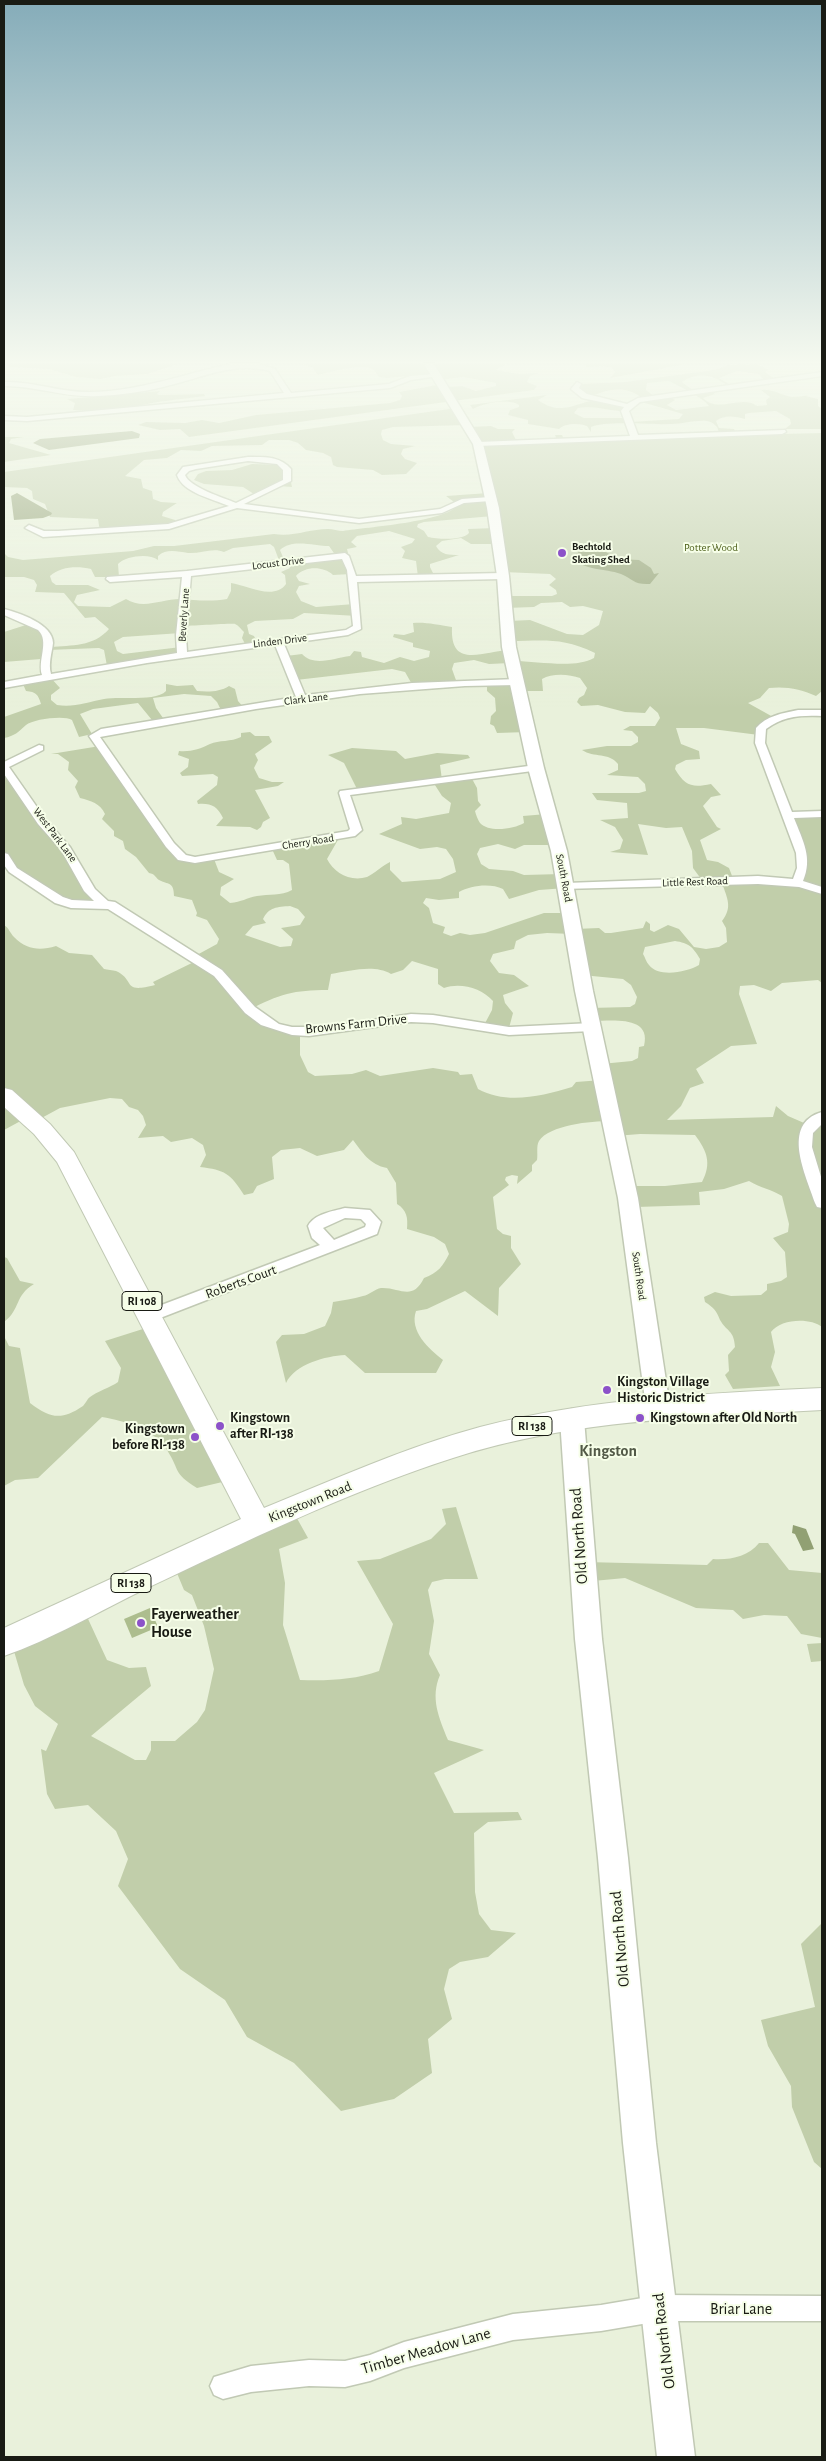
<!DOCTYPE html>
<html>
<head>
<meta charset="utf-8">
<style>
  body { margin:0 }
  #map { position:relative; width:826px; height:2461px; overflow:hidden; background:#e9f1db; font-family:"Alegreya Sans",sans-serif }
  canvas { display:block }
  .frame { position:absolute; inset:0; border:5px solid #191b14; pointer-events:none }
</style>
</head>
<body>
<div id="map">
<canvas width="826" height="2461"></canvas>
<div class="frame"></div>
</div>
<script>
const c = document.querySelector('canvas').getContext('2d');
c.lineJoin = 'round';
function fillPath(path, color) { c.fillStyle = color; c.fill(path, 'evenodd'); }
function strokePath(path, color, width, dash) { c.strokeStyle = color; c.lineWidth = width; c.lineCap = dash ? 'butt' : 'round'; c.setLineDash(dash || []); c.stroke(path); }
function label(font, color, halo, rows, align = 'center') {
  c.font = font + ' "Alegreya Sans",sans-serif'; c.lineWidth = 4; c.setLineDash([]); c.textBaseline = 'middle'; c.strokeStyle = halo; c.fillStyle = color; for (const [text, x, y, turn = 0] of rows) {
    c.save(); c.translate(x, y); c.rotate((+turn || 0) * Math.PI / 180); c.textAlign = isNaN(turn) ? turn : align; if (halo) c.strokeText(text, 0, 0); c.fillText(text, 0, 0); c.restore();
  }
}
fillPath(new Path2D(`
  M8 364H178L147 374 115 376 101 379 76 377 49 369 10 367Z
  M301 364H506L496 370 519 374 538 373 530 376 527 382 537 386 534 390 189 437 180 429 160 430 138 425 146 422 185 423 202 420 219 423 256 415 390 403 400 400 402 396 399 392 442 384 444 387 462 386 476 391 496 386V383L463 377 440 380 435 374 386 378 379 377C377 375 376 372 374 370 363 362 331 372 318 375L312 367Z
  M585 364H686L610 378 615 372 612 368 604 366 587 367Z
  M757 364 768 370 765 372 776 380 765 381 759 374 737 371 719 378 732 386H728C714 375 698 371 682 382L694 391 708 389 715 394 703 398C718 414 741 394 757 406L767 405 766 400 770 397 761 390C772 388 781 395 792 397 798 397 803 396 809 395L806 396 818 399V406L822 409V429H785L791 424 790 419 776 411 749 413 745 414V419C735 417 726 414 716 421L719 428 734 429 737 435 822 433V691L816 696C802 689 785 686 769 688L760 698 748 703 773 717 759 735 704 728H676L681 744 699 751 700 759 686 760 676 765 675 769C685 786 692 788 711 784L721 795 711 797 703 806 717 827 721 829 700 840 707 860 718 862 729 868 734 881 796 883 804 868 791 815H822V983L818 980 782 983 771 991 754 985 740 986 739 994 757 1044 731 1046 696 1069 704 1083 690 1088 681 1106 667 1120 773 1117 776 1106 788 1116 811 1126 818 1123 822 1124V1327C810 1317 780 1319 771 1332L775 1352 771 1367 780 1386 733 1389 725 1375 729 1371 728 1355 735 1347C734 1330 727 1332 720 1320 716 1310 714 1308 705 1302L704 1297 715 1292 731 1296 761 1295 767 1290V1284L781 1281 787 1277 785 1252 773 1238 788 1232 789 1224 782 1196C771 1189 760 1188 749 1181L724 1189 699 1192 700 1205 636 1207 626 1186H665L702 1182C712 1163 707 1151 695 1135L640 1134 615 1136 609 1121C592 1121 549 1125 539 1141 536 1146 538 1154 537 1160L532 1165V1171L517 1184 518 1176 512 1175 506 1177 505 1180 509 1185 493 1197 497 1229 503 1234 511 1236V1248L521 1264 499 1288 498 1316 465 1291 427 1309 416 1311C409 1331 429 1349 443 1360L436 1373H365L345 1355C326 1356 295 1364 286 1383L276 1342 282 1335 304 1334 325 1326 331 1313 333 1302C343 1300 353 1299 363 1296 369 1295 375 1289 381 1288 400 1287 412 1302 424 1278 438 1273 443 1266 449 1254L445 1244 434 1237 407 1229C408 1218 407 1210 397 1204L396 1183 387 1168C370 1165 362 1152 353 1140L344 1150 317 1156 300 1148 281 1150 272 1157 274 1179 257 1186 253 1193 244 1195C230 1173 225 1170 200 1167L206 1155 203 1145 192 1138 171 1142 163 1136 138 1138 146 1125 143 1116 138 1110 129 1107 122 1099 110 1098 60 1108 36 1121 28 1117 4 1130V925C9 928 10 933 14 937 27 950 40 951 56 946L69 953 92 955 104 969C107 970 113 970 116 971 136 980 121 994 155 985L153 982 198 960 195 956 217 944 219 939 207 920 196 916 197 913 192 900 174 896C174 881 168 885 159 880 155 877 155 874 149 873L136 857 125 849 123 841 114 836V831L102 819 105 814C100 803 91 801 80 798L75 787 78 781 68 770 69 762 58 754H51L100 746 182 858 214 859 219 872 234 879 221 887 220 895 230 903C242 902 246 898 257 896 269 894 281 896 292 890L289 864 283 860H277L272 849 339 838 327 859C334 873 350 882 367 877 374 874 383 865 390 862V870L402 882 440 879 456 872 453 859 446 849 437 847 420 849 379 834 402 824 401 817 416 819 449 813 451 803 442 796 433 782 358 791 344 763 328 755 352 748 396 751 405 759 437 753 468 755 470 758 440 765 442 780 471 777 477 788 478 801 481 805 475 811C476 815 478 820 480 823 489 833 514 829 524 823L523 816 547 814 558 845H524L515 849 498 844 480 848 477 854 481 864 489 869 513 871 524 875 562 874 566 888 539 890 509 899 503 889C491 883 471 885 459 892V898L439 900 426 898 423 903 429 908 433 923 445 927 443 933 451 936 460 933 470 935 485 933 544 913H569L575 929 599 928 605 933H611L643 928 646 921 650 924V930L654 932 668 925 679 929 694 947 706 949 719 947 727 942 726 928 722 921C733 907 727 898 722 883H704L693 868 692 851 682 827 666 828 638 824 648 855 610 852 620 849 623 840 615 827 600 820 628 818 627 803 597 800 592 793H639L646 791 645 784 638 777 607 775 618 770V764C609 752 594 758 582 750L607 746H631L638 742V737L632 731 623 730 630 726H655L660 718 658 713 650 706 645 713 625 712 598 705 581 706 577 702 579 698 584 695 587 688 580 678C569 674 552 673 542 679L543 691H520L527 732 497 733 494 726 490 724 491 716 496 711 495 698 487 691V683L517 682 511 663 489 664 474 660 454 663 452 669 457 683 413 686 405 672 392 669 296 680 286 656 302 654C314 667 334 658 350 656L354 651 361 652 362 657 384 663 400 657 414 661 429 657 430 651 413 647V643L393 637 394 634 404 635 414 632 413 623C427 622 437 625 452 627 450 670 483 651 510 650L514 661C537 661 575 669 594 658L595 653C561 637 545 641 509 641L508 621 530 620 567 634 583 635 599 625 603 611 583 606 570 607 562 602 541 603 534 607 506 608 507 596H552L557 594 556 590 549 585 556 579 550 574 503 572 498 544H471L461 538 442 541 436 546C441 555 449 555 459 555L430 564V567L435 577H418L416 561 402 558 405 551 401 547 412 543 415 539 389 531 357 536 351 542 357 547 347 549 348 553 345 556 351 574 333 575C323 566 305 566 296 576L299 581 310 584 299 586 296 592 301 601 316 607 354 604 357 616 304 613 293 619 255 621 247 625 249 634 254 636 258 644 246 646 242 638 244 632C241 629 238 625 235 624 233 623 191 626 183 626L181 633 123 637 114 642 117 651 123 654 181 647 182 654 107 666 104 650 99 648 48 650 41 659 4 662V632L29 624 42 629 50 647C72 645 93 647 109 629L95 617 85 618 64 593 35 592 37 585 34 580 24 577H4V553L8 557 23 560 133 551 154 546H174L274 534C294 537 309 529 328 529 333 529 338 531 343 531 367 527 445 522 458 505L446 496 488 493 469 427 491 426 498 429H515L512 432 517 442 557 440 555 435H562L564 440 720 435 717 427C714 424 712 422 707 421 694 420 683 424 672 424 654 425 606 420 591 427V432L587 426C579 423 565 423 559 429L528 424V420L508 415 510 410 519 407V405C507 398 485 403 473 409L470 405 547 395 538 400C560 416 573 404 595 400 604 398 618 404 627 405L625 411C608 411 594 405 578 408L574 413 584 418H627L630 422 679 419 683 414 638 401 642 398C625 385 608 389 590 397L578 392 577 384 625 382 714 370 729 365ZM669 381C679 386 704 398 709 406L676 410 667 405 675 400 665 395 654 396 646 390 647 383ZM493 516 495 528 468 529 469 533C462 541 438 539 428 537L424 531 417 527 418 524 424 522ZM270 544 274 547 280 563 285 562 280 550C292 538 314 546 329 546L336 556 288 562 290 568 281 572 285 575 286 584C274 601 246 585 231 583V591L227 599C211 602 194 600 180 599 162 599 143 610 126 599L110 607 78 606 74 602 77 595 100 590 88 585H56L52 582 50 576C61 566 78 566 91 569L95 577H119L118 564C126 556 149 553 158 560V556C167 548 178 552 188 553 200 554 213 547 224 552L233 548ZM290 906 298 909 305 917 300 925 281 928 293 939 291 946 280 947 245 935 253 926 266 923 263 919C269 907 277 907 290 906ZM547 933 573 934 582 975 623 979 631 985 637 997 635 1004 630 1007 590 1008 593 1021C611 1021 652 1015 644 1046L639 1047 638 1058 632 1061 601 1064 602 1080 576 1082 572 1087C542 1096 507 1105 478 1089L472 1074 460 1075 458 1072 433 1068 380 1076 366 1070 352 1074 315 1076 308 1072 300 1055V1032L261 1021 249 1010C279 994 294 990 328 990L331 974C350 971 374 964 391 974L403 970 412 961 438 969V984L444 988C460 982 482 988 493 1001L492 1010 483 1027 509 1028 513 1013 505 1003 503 995 529 986 514 975 499 973 490 961 493 954 514 949 516 941 528 935ZM675 941C689 943 693 947 700 959L699 965C687 972 659 978 649 965 646 962 645 957 643 954L645 947Z
  M160 391 157 394 159 395 204 394 205 396C193 398 148 402 141 406L89 411 73 410 75 403 67 399Z
  M456 408 468 425 393 427 382 430 381 434 383 440 391 444 415 446 403 449 401 454 405 459 417 463 406 474 382 475 373 470 337 467 333 465 331 457 323 453 306 450 298 443 289 440H269L262 445 212 446 201 451 181 450 167 458 144 460 125 476 141 479 143 488 152 491 153 499 161 502 177 503 163 512 162 516 175 520 176 524 100 532 98 519 50 517 45 504 33 499 32 491 27 488 4 487V472Z
  M4 437H24L11 439 9 443 51 455 4 462Z
  M252 464 285 465 287 482H291L292 487 278 486 257 496 243 487 204 484 194 480 198 474 206 471 232 470Z
  M50 677 60 688 51 695V700L57 705C73 708 88 702 104 699 119 696 156 702 166 691V684L177 686 193 685 197 691C208 692 220 692 229 686L235 689 238 701 245 709 222 712 217 702 211 696 184 694 153 698 156 708 163 718 152 720 138 703 93 709 80 714 92 734 79 737 72 720C65 715 33 719 26 725 18 732 15 736 4 738V717L41 704C38 694 36 692 26 691L22 682Z
  M250 732 255 736H269L272 742 255 754 258 760 254 768 259 778 272 782H284L278 786 255 790 270 818 263 822 261 827 257 830 250 827 216 826 223 818C217 806 211 803 198 804L197 801 217 785 218 777 213 774 182 776 180 773 188 767 189 759 178 755 179 751C191 752 200 749 210 744 219 740 231 742 241 737V733Z
  M4 768 16 782 104 904H71L6 861 4 856Z
  M4 1257 7 1258 20 1281 34 1284C14 1296 21 1309 4 1322V1336L9 1346 20 1348 30 1403C50 1418 61 1421 83 1406 86 1403 87 1399 90 1397 96 1392 111 1387 118 1382L121 1368 105 1341 146 1328 235 1479 197 1488C172 1472 181 1472 167 1450 154 1429 125 1421 102 1417L38 1478 15 1480 4 1486Z
  M456 1507 478 1579H445L432 1582 428 1590 434 1621 429 1654 440 1675C430 1698 439 1718 448 1740L484 1750 434 1773 454 1813 518 1812 522 1820 488 1822 474 1833 475 1892 479 1914 491 1930 516 1933 488 1957 460 1962 449 1969 444 1989 452 2019 428 2039 432 2073 394 2099 341 2111 294 2063 247 2037 225 2000 180 1969 118 1886 128 1859 116 1831 88 1805 55 1809 47 1794 41 1749 46 1751 58 1724 35 1706 24 1685 11 1641 83 1608 107 1660 129 1668 146 1667 151 1686 91 1736 135 1760H146L151 1750V1741H175L197 1722 205 1710 214 1669 204 1626 192 1595 184 1590 174 1566 294 1513 308 1538 279 1549 285 1583 283 1625 300 1680C327 1681 354 1680 379 1671L393 1624 357 1561 380 1559 431 1539 446 1524 442 1509Z
  M759 1543H768L789 1570 822 1573V1638L801 1634 787 1616 764 1615 743 1619 733 1610 696 1608 625 1578 593 1581 585 1562 707 1565 713 1559C730 1560 748 1557 759 1543Z
  M822 1643V1661L811 1662 807 1644Z
  M822 1923V2169L814 2162 792 2107 791 2086 768 2046 761 2020 815 2007 801 1944Z`), '#c1ceaa');
fillPath(new Path2D(`
  M132 431 140 434 139 438 49 450 33 443 40 439Z
  M17 493 52 513 51 515 43 518 14 520 11 496Z
  M583 548H599L618 559 639 560 651 568 654 574 659 573 650 584C634 585 633 579 621 574 604 568 586 571 572 558Z
  M793 1525 806 1529 814 1549 803 1551 795 1534 792 1533Z`), '#91a073');
fillPath(new Path2D(`
  M150 1608 158 1627 132 1638 124 1619Z`), '#adbd8e');
const street = new Path2D(`
  M231 364H259L275 369 291 393 389 384 410 376 436 374 439 376 411 380 390 388 27 421 4 420V416L27 417 284 393 270 371C233 361 199 379 163 387 142 392 120 395 98 396 66 398 36 386 4 386V382C32 381 59 392 88 392 138 392 183 374 231 364Z
  M822 372V376L640 402 629 411 638 435 785 430 786 432 782 434 478 446 474 444 478 442 630 436 621 411 624 407 582 398 571 389 577 382 581 384 579 388 587 394 627 404 638 398Z
  M248 457C265 457 280 456 291 469V481L244 504 359 519 440 509 462 499 490 497 494 499 490 501 464 503 442 513 359 523 237 508 169 529 43 537 25 528 29 525 44 531H58L168 524 229 506C213 499 183 493 177 475L183 467ZM248 461 277 464 283 470V480L236 503C224 498 189 487 185 475L189 471 196 469Z
  M345 553 349 556 356 576 503 573 507 576 503 579 357 582 361 629 348 635 284 644 305 695 412 683 517 679 522 682 517 685 465 686 360 694 256 709 100 737 174 843 186 855 195 857 348 831 350 829 339 793 340 791 536 765 541 768 540 770 350 795 362 830 355 836 195 863 178 860 166 847 89 736 101 729 296 697 275 645 147 663 4 688V682L42 675C37 661 50 641 38 630L4 615V609C19 613 53 624 53 643 52 653 48 663 51 674L177 653 176 635 182 577 110 582 106 579 107 577 187 571ZM342 559 347 570 353 626 346 630 187 652 186 635 191 576Z
  M798 710H822V716C802 715 783 716 766 729L765 743 792 812 822 811V817L794 818C803 841 813 858 803 881L822 887V894L799 887 758 884 562 889V885L566 883 758 876 793 879 797 868 796 853 755 743 756 728C766 716 783 713 798 710Z
  M39 745 43 746V750L9 767 46 820 70 847 95 889 108 901 115 902 222 970 255 1007 279 1024 292 1027H326L411 1014 433 1015 509 1027 592 1023 599 1027 592 1031 509 1035 433 1023 411 1022 309 1036 292 1035 261 1025 245 1013 214 976 108 909 71 908 55 903 9 872 4 865V853L8 854 17 868 63 897 72 900 94 901 84 891 61 850 38 824 4 774V762Z
  M822 1112V1124L813 1133 812 1147 822 1180V1208L817 1207 815 1203C806 1175 780 1124 822 1112Z
  M345 1208 370 1210 381 1222 377 1234 155 1320 149 1322 143 1320 141 1316 143 1312 320 1245 312 1238 308 1226C314 1214 333 1211 345 1208ZM345 1218 361 1219 366 1224 365 1227 334 1240 323 1228Z
  M660 2295 822 2296V2321H660L601 2331 513 2340 404 2368 370 2381 345 2387 309 2386 251 2392 223 2399 214 2395 210 2386 214 2377 251 2366 309 2360 345 2361 370 2355 404 2342 513 2314 601 2305Z`);
const secondary = new Path2D(`
  M424 364H434L483 444 499 508 509 576 516 647 544 768 567 851 593 991 638 1198 670 1407 666 1414 658 1417 650 1414 646 1407 618 1198 575 991 551 851 528 768 502 647 497 576 487 508 473 444Z
  M572 1409 580 1412 584 1419 602 1639 628 1858 656 2143 695 2457H657L623 2143 598 1858 575 1639 560 1419 564 1412Z`);
const primary = new Path2D(`
  M4 1088 12 1090 50 1124 74 1152 264 1508C335 1479 406 1447 480 1427 592 1398 707 1393 822 1388V1410C698 1417 572 1419 453 1458 347 1492 245 1542 145 1589 100 1611 50 1640 4 1656V1628L241 1519 57 1162 34 1134 4 1107Z`);
strokePath(street, '#c1c9b4', 3);
strokePath(secondary, '#c1c9b4', 3);
strokePath(primary, '#c1c9b4', 2);
fillPath(street, '#fff');
fillPath(secondary, '#fff');
fillPath(primary, '#fff');
const sky = c.createLinearGradient(0, 0, 0, 709);
sky.addColorStop(0, '#85acb9');
sky.addColorStop(0.51, '#f5f9ef');
sky.addColorStop(1, '#f5f9ef00');
c.fillStyle = sky;
c.fillRect(0, 0, 826, 709);
for (const [x, y, r, color] of [
  [562,553,5,"#8c52c9"],
  [607,1390,5,"#8c52c9"],
  [640,1418,5,"#8c52c9"],
  [220,1426,5,"#8c52c9"],
  [195,1437,5,"#8c52c9"],
  [141,1623,5,"#8c52c9"]
]) { const dot = new Path2D(); dot.arc(x, y, r, 0, 2 * Math.PI); c.fillStyle = color; c.fill(dot); strokePath(dot, '#f6fee8', 2); }
label('bold 11px', '#191b14', '#f6fee8', [
  ["Bechtold",572,547],
  ["Skating Shed",572,560]
], 'left');
label('11px', '#4c5f1a', '#f6fee8', [
  ["Potter Wood",711,548]
]);
label('11px', '#191b14', '#f6fee8', [
  ["Locust Drive",278,563,-7],
  ["Beverly Lane",184,615,-86],
  ["Linden Drive",280,641,-7],
  ["Clark Lane",306,699,-7],
  ["West Park Lane",55,835,53],
  ["Cherry Road",308,842,-9],
  ["South Road",564,878,79],
  ["Little Rest Road",695,882,-2],
  ["South Road",639,1276,82]
]);
for (const [x, y, w] of [
  [142,1301,40],
  [532,1426,40],
  [131,1583,40]
]) { const box = new Path2D(); box.roundRect(x - w / 2, y - 9.5, w, 19, 4); c.fillStyle = '#f6fee8'; c.fill(box); strokePath(box, '#191b14', 1); }
label('bold 12px', '#191b14', null, [
  ["RI 108",142,1301],
  ["RI 138",532,1426],
  ["RI 138",131,1583]
]);
label('14px', '#191b14', '#f6fee8', [
  ["Browns Farm Drive",356,1024,-6],
  ["Roberts Court",241,1282,-20],
  ["Kingstown Road",310,1502,-22]
]);
label('bold 14px', '#191b14', '#f6fee8', [
  ["Kingston Village",617,1382],
  ["Historic District",617,1398],
  ["Kingstown",230,1418],
  ["after RI-138",230,1434],
  ["Kingstown after Old North",650,1418],
  ["Kingstown",185,1429,"right"],
  ["before RI-138",185,1445,"right"]
], 'left');
label('bold 16px', '#525947', '#f6fee8', [
  ["Kingston",608,1451]
]);
label('16px', '#191b14', '#f6fee8', [
  ["Old North Road",579,1536,-94],
  ["Old North Road",620,1939,-95],
  ["Briar Lane",741,2309],
  ["Old North Road",664,2341,-97],
  ["Timber Meadow Lane",426,2351,-16]
]);
label('bold 16px', '#191b14', '#f6fee8', [
  ["Fayerweather",151,1614],
  ["House",151,1632]
], 'left');
</script>
</body>
</html>
